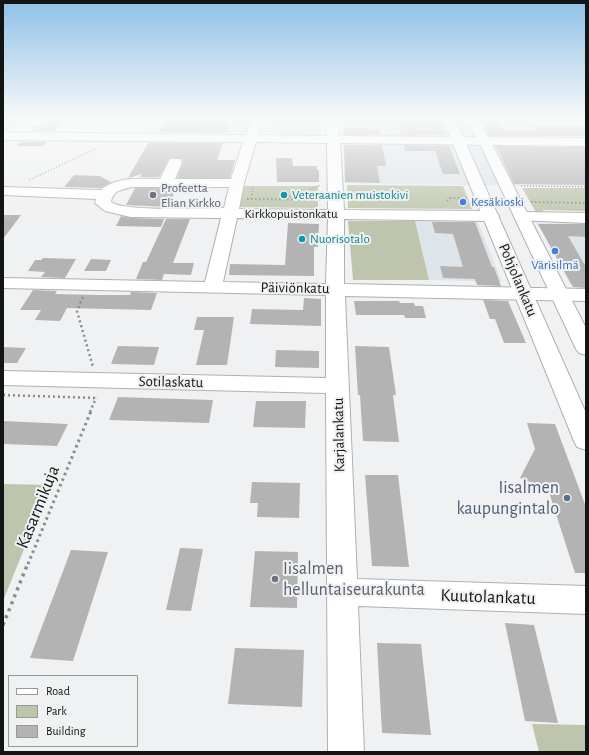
<!DOCTYPE html>
<html>
<head>
<meta charset="utf-8">
<style>
  body { margin:0 }
  #map { position:relative; width:589px; height:755px; overflow:hidden; background:#f0f1f2; font-family:"Alegreya Sans",sans-serif }
  canvas { display:block }
  .frame { position:absolute; inset:0; border:4px solid #131414; pointer-events:none }
  .legend { position:absolute; left:8px; top:675px; width:130px; height:72px; box-sizing:border-box; background:#f0f1f2; border:1px solid #989999; margin:0; padding:5px 7px; list-style:none; font-size:12px; color:#131414 }
  .legend li { display:flex; align-items:center; gap:8px; height:20px }
  .legend b { width:20px; border:1px solid #989999 }
</style>
</head>
<body>
<div id="map">
<canvas width="589" height="755"></canvas>
<div class="frame"></div>
<ul class="legend">
<li><b style="height:5px;background:#fff"></b>Road</li>
<li><b style="height:11px;background:#bfc5ac"></b>Park</li>
<li><b style="height:11px;background:#b4b3b4"></b>Building</li>
</ul>
</div>
<script>
const c = document.querySelector('canvas').getContext('2d');
c.lineJoin = 'round';
function fillPath(path, color) { c.fillStyle = color; c.fill(path, 'evenodd'); }
function strokePath(path, color, width, dash) { c.strokeStyle = color; c.lineWidth = width; c.lineCap = dash ? 'butt' : 'round'; c.setLineDash(dash || []); c.stroke(path); }
function label(font, color, halo, rows, align = 'center') {
  c.font = font + ' "Alegreya Sans",sans-serif'; c.lineWidth = 4; c.setLineDash([]); c.textBaseline = 'middle'; c.strokeStyle = halo; c.fillStyle = color; for (const [text, x, y, turn = 0] of rows) {
    c.save(); c.translate(x, y); c.rotate((+turn || 0) * Math.PI / 180); c.textAlign = isNaN(turn) ? turn : align; if (halo) c.strokeText(text, 0, 0); c.fillText(text, 0, 0); c.restore();
  }
}
fillPath(new Path2D(`
  M3 119H30L10 131H3Z
  M163 119H250L246 133 143 132 145 125Z
  M267 119H321V134L264 133Z
  M342 119H586V187L345 183Z
  M415 221 478 222 502 282 429 280Z
  M537 223 586 224V285L570 284Z`), '#dde5eb');
fillPath(new Path2D(`
  M347 185 463 186 472 209 348 208Z
  M240 186H318V208L236 207Z
  M522 188H586V211L543 210 544 214H537Z
  M348 221H415L429 280H353Z
  M3 484 50 485 3 601Z
  M532 724 586 725V752H539Z`), '#bfc5ac');
fillPath(new Path2D(`
  M49 119H64L55 131H31Z
  M178 119H231L226 133 158 132 167 121H177Z
  M397 119H439L446 135H401Z
  M481 119H498L504 130H537L534 125 586 126V136H490Z
  M343 128 380 129 381 135H344Z
  M21 142H47L44 146H17Z
  M148 143H223L217 160H235L230 178H177L183 161 180 158H170L159 177H140L142 174 128 178Z
  M344 145H382L386 166H377L380 183 345 182Z
  M404 145 449 146 460 174H443L435 151H405Z
  M496 146 586 147V185L514 184Z
  M276 158H292L293 166H317V170H319V182H277Z
  M74 175 100 176 111 182 101 188 64 187Z
  M135 188H176L169 207 126 205Z
  M3 215H21L3 239Z
  M121 216 131 218 164 219 161 227 116 226Z
  M166 219H190L173 263H194L191 275 164 274 162 280 136 279 143 262H146Z
  M432 222H475L492 267H494L501 286 477 285 475 279 443 278 440 266 463 267 453 234 435 233Z
  M288 223 319 224 318 247H314V276L229 275 230 264 285 265Z
  M538 224H586V237L568 236 586 267V288L573 287Z
  M43 258 76 259 65 278 41 277 45 272 28 271 35 260H41Z
  M91 259 111 260 106 271H84Z
  M33 290 57 291 55 294 98 295H130L131 292 157 293 151 310 67 308 60 321 35 320 41 310H20Z
  M304 298 321 299V326L250 324 252 309 303 310Z
  M483 300 508 301 526 343H504L495 319H490Z
  M354 301H399L400 303H414L415 306H423L426 318H405L404 315H356Z
  M197 317H234L227 365H196L204 330H194Z
  M118 346 159 347 154 365 111 364Z
  M355 346 389 347 396 395H393L399 442 363 441 360 395H358Z
  M3 347 26 348 17 363H3Z
  M276 350 319 351V368L275 367Z
  M118 397 213 400 209 423 109 420Z
  M256 401H306L305 428 253 427Z
  M3 421 68 424 57 446 3 444Z
  M527 423 555 424 586 507V573H575L548 489 520 478 535 449Z
  M365 475H398L409 567 372 566Z
  M252 482 300 483 299 518 257 517 258 503H250Z
  M180 548 203 549 191 611 166 610Z
  M71 550 108 552 73 661 30 658Z
  M255 551 298 552 297 608 250 607Z
  M505 623 534 625 558 723 525 721Z
  M377 643 421 644 431 735 382 733Z
  M235 648 304 650 302 707 228 704Z`), '#b4b3b4');
const minor = new Path2D(`
  M251 119H263L258 135 327 136 326 119H338L339 136 586 138V146L340 143 344 210 491 211 497 213 499 216 497 219 491 221 344 219V284L586 289V301L345 296 357 579 586 586V614L358 606 364 752H328L326 393 3 385V371L326 378V295L3 288V278L205 282 221 218 131 217 105 211 95 203 96 199 3 195V187L101 190C116 176 141 179 160 179L170 159H180L182 162 175 179H231L243 142 3 140V132L246 135ZM256 142 327 143 328 210 239 209 244 183ZM133 187H229L224 208C202 208 125 212 111 202 113 190 123 189 133 187ZM237 218 328 219 326 284 223 282Z
  M522 212 586 213V223L516 220 514 217 516 214Z`);
const major = new Path2D(`
  M443 119H455L586 413V450L577 447 574 441Z
  M466 119H478L493 146 586 328V355L579 353 576 349 481 146Z`);
strokePath(minor, '#aeb0b1', 2);
strokePath(major, '#aeb0b1', 2);
strokePath(new Path2D(`
  M580 119 586 126
  M24 125 33 119
  M137 126 153 119
  M29 180 95 149
  M521 186 586 187
  M252 195 253 186
  M293 195 321 185`), '#8a8b8c', 1.5, [1, 2]);
strokePath(new Path2D(`
  M285 198 296 194
  M247 199 320 200
  M251 199 252 194
  M447 201 450 198H467
  M531 202 586 203`), '#8a8b8c', 2, [1.5, 2.5]);
strokePath(new Path2D(`
  M83 297 77 311 93 367
  M3 395 96 398
  M90 412 96 398`), '#8a8b8c', 2.5, [2, 3]);
strokePath(new Path2D(`
  M28 564 91 411`), '#8a8b8c', 3, [2.5, 3.5]);
strokePath(new Path2D(`
  M3 625 28 563`), '#8a8b8c', 3.5, [3, 4.5]);
fillPath(minor, '#fff');
fillPath(major, '#fff');
const sky = c.createLinearGradient(0, 0, 0, 224);
sky.addColorStop(0, '#8ec1e7');
sky.addColorStop(0.53, '#f8f9f9');
sky.addColorStop(1, '#f8f9f900');
c.fillStyle = sky;
c.fillRect(0, 0, 589, 224);
for (const [x, y, r, color] of [
  [153,195,4,"#6b7280"],
  [284,195,4,"#0f9aa8"],
  [463,202,4,"#3f7fe0"],
  [302,239,4,"#0f9aa8"],
  [555,251,4,"#3f7fe0"],
  [567,498,4,"#5c6f8a"],
  [275,579,4,"#6b7280"]
]) { const dot = new Path2D(); dot.arc(x, y, r, 0, 2 * Math.PI); c.fillStyle = color; c.fill(dot); strokePath(dot, '#f0f1f2', 1.5); }
label('13px', '#5b616d', '#f0f1f2', [
  ["Profeetta",161,188],
  ["Elian Kirkko",161,203]
], 'left');
label('13px', '#0d838f', '#f0f1f2', [
  ["Veteraanien muistokivi",292,195],
  ["Nuorisotalo",310,239]
], 'left');
label('13px', '#366cbe', '#f0f1f2', [
  ["Kesäkioski",471,202],
  ["Värisilmä",555,265,"center"]
], 'left');
label('13px', '#131414', '#f0f1f2', [
  ["Kirkkopuistonkatu",291,214]
]);
label('15px', '#131414', '#f0f1f2', [
  ["Pohjolankatu",518,280,67],
  ["Päiviönkatu",295,288,1],
  ["Sotilaskatu",171,382,1],
  ["Karjalankatu",339,435,-91]
]);
label('18px', '#4e5e75', '#f0f1f2', [
  ["Iisalmen",559,488],
  ["kaupungintalo",559,509]
], 'right');
label('18px', '#131414', '#f0f1f2', [
  ["Kasarmikuja",38,507,-68],
  ["Kuutolankatu",488,597,2]
]);
label('18px', '#5b616d', '#f0f1f2', [
  ["Iisalmen",283,569],
  ["helluntaiseurakunta",283,590]
], 'left');
</script>
</body>
</html>
